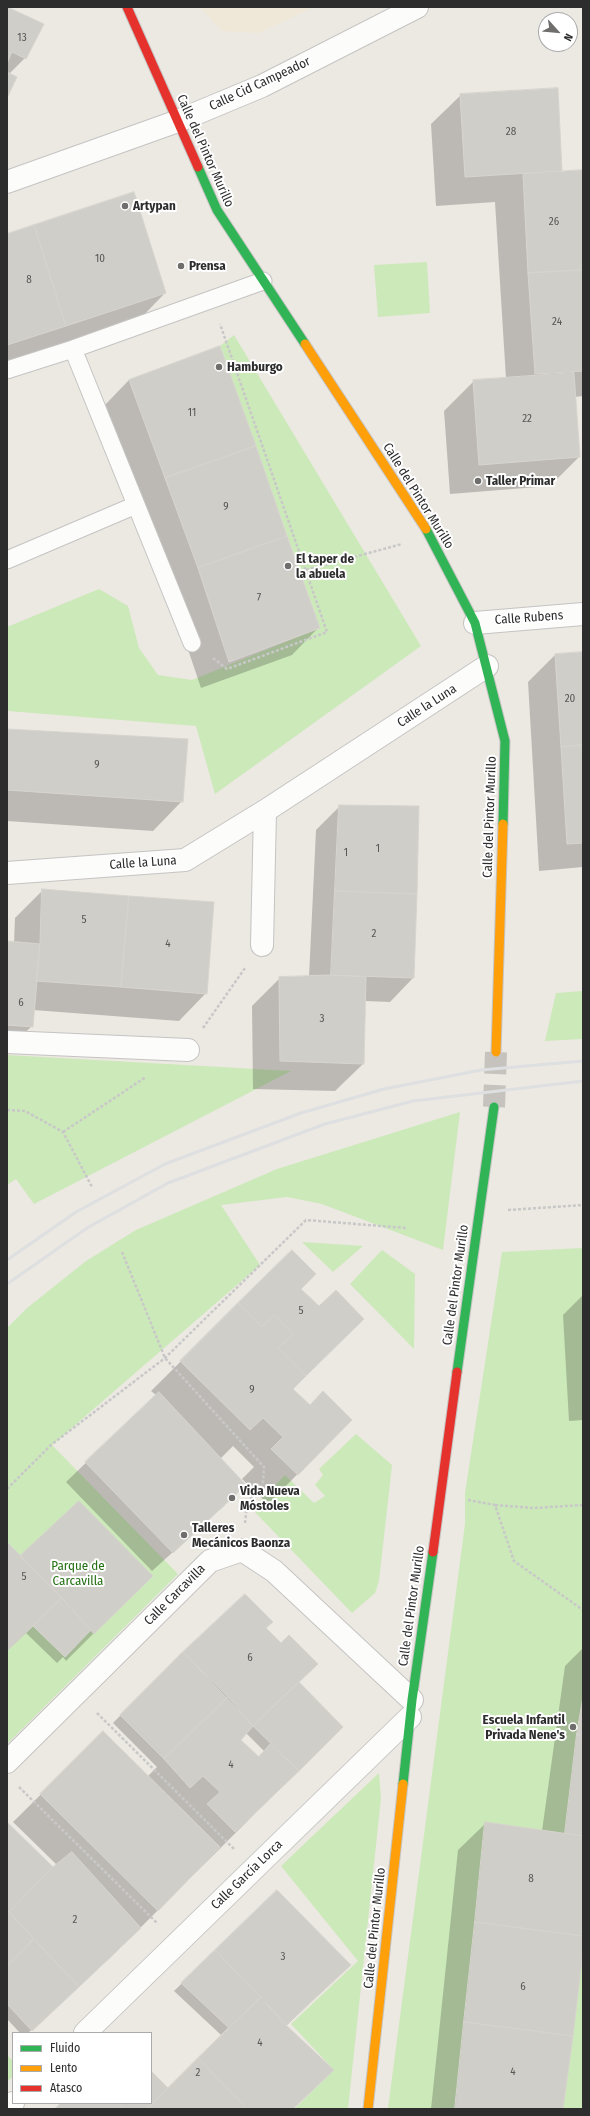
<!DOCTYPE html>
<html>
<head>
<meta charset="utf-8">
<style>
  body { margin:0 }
  #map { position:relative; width:590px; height:2116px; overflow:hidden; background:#ece8e2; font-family:"Fira Sans Condensed",sans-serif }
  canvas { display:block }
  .frame { position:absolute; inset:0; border:8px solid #2d2d2d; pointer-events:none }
  .legend { position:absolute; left:12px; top:2032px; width:140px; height:72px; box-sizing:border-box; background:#fff; border:1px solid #ababab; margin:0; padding:5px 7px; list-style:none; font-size:12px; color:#2d2d2d }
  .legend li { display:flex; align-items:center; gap:8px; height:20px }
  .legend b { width:20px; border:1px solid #ababab }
  .north { position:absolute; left:538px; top:12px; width:40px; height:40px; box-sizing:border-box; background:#fff; border:1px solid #ababab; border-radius:50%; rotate:117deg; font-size:11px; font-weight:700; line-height:16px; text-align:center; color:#2d2d2d }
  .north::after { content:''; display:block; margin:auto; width:14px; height:18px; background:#706e6c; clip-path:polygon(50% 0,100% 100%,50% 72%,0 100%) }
</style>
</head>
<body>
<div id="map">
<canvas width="590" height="2116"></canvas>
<div class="frame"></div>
<ul class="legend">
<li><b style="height:5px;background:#30b455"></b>Fluido</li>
<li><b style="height:5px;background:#ff9f0a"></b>Lento</li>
<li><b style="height:5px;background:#e5322d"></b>Atasco</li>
</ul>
<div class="north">N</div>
</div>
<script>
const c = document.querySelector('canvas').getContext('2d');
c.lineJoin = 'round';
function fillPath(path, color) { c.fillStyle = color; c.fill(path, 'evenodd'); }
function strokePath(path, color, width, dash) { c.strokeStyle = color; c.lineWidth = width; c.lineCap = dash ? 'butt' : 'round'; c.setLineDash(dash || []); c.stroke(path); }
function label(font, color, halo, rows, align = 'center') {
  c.font = font + ' "Fira Sans Condensed",sans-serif'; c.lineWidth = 4; c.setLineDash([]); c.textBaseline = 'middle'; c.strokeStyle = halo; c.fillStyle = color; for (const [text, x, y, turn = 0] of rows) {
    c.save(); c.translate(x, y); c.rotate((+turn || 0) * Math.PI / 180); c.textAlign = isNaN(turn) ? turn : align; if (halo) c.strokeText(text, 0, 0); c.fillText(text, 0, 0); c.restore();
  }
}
fillPath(new Path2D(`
  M200 7H314L259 33 222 31Z`), '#efe7d7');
fillPath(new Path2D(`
  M427 262 430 313 378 317 374 265Z
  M234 335 421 646 215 794 196 726 8 711 7 627 99 589 128 606 139 648 158 675 192 680 320 628 220 346Z
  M583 991V1039L545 1041 556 993Z
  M7 1055 291 1071 34 1204 16 1179 7 1185Z
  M460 1112 443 1250 322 1204 287 1197 221 1205 260 1265 52 1445 178 1574 7 1744V1328L27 1308 86 1261 136 1230 277 1169Z
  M302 1242 363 1246 333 1272Z
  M583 1248V2109L388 2108 465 1524V1493L502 1252Z
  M382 1250 415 1274 414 1349 350 1284Z
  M356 1434 392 1465 379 1581 375 1593 352 1613 252 1509 285 1475 314 1503 325 1496 315 1485 323 1475 319 1469Z
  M379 1773 381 1798 348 2109H294L334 2070 291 2024 358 1961 281 1866Z
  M7 2055 13 2061V2076L7 2082Z`), '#cce9b9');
fillPath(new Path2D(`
  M7 7 42 24 25 58 9 74 7 95Z
  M461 95 561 170 559 173 583 171V396L575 397 579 457 550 486 450 494 444 411 474 381 506 379 495 202 436 206 431 124Z
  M7 235 165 293 138 321 7 364Z
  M220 347 319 627 292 655 201 688 170 596 102 408 129 380Z
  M583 653V867L539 871 528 682 555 655Z
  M7 730 182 801 153 831 7 821Z
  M340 806 418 807 413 978 390 1002 365 1001 363 1064 335 1091 253 1089 252 1006 280 978 309 977 316 830Z
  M43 890 206 993 179 1021 33 1010 32 1026 7 1050V942L14 943 15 918Z
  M292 1251 300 1289 292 1389 310 1406 351 1420 268 1504 242 1479 254 1467 233 1446 220 1459 225 1505 152 1571 66 1482 156 1395 151 1391Z
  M583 1295V1420L569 1421 563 1315Z
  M7 1543 20 1558 124 1603 66 1661 63 1657 57 1663 26 1633 7 1651Z
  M265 1629 298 1683 342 1727 112 1956 28 2033H20L7 2019V1823L53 1869 57 1865 13 1822 103 1733 147 1777 157 1767 113 1723 183 1652ZM246 1733 264 1751 258 1757 240 1740Z
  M583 1648V1943L562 2109H431L458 1850 486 1823 542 1831 565 1666Z
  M277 1891 350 1965 286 2026 293 2109H149L234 2025 232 2024 221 2035 174 1991Z`), '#0003');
const building = new Path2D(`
  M7 7 44 24 26 59 12 52 7 63Z
  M7 72 17 77 7 98Z
  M558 88 562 171 465 177 460 94Z
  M583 170V270L528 273 523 174Z
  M134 192 166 293 66 326 34 225Z
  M34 225 66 326 7 345V234Z
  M583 270V371L535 374 528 273Z
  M220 346 256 446 165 478 129 380Z
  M574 373 580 457 479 465 473 380Z
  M256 446 287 536 198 568 165 478Z
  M287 536 320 628 229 662 198 568Z
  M583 652V745L561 747 555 654Z
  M7 729 188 739 183 802 7 790Z
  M583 745V843L567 844 561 747Z
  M339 805 419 806 417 894 335 891Z
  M42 889 129 896 121 987 36 981 40 944Z
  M335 891 417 894 414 978 331 975Z
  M129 896 214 902 207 994 121 987Z
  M7 941 40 944 33 1027 7 1025Z
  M331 975 366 977 364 1064 280 1061 279 977Z
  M292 1250 316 1274 301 1289 319 1306 336 1290 364 1319 306 1376 278 1348 293 1334 274 1315 262 1327 238 1303Z
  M238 1303 262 1327 274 1315 293 1334 278 1348 306 1376 293 1389 310 1405 323 1391 352 1420 298 1475 271 1449 283 1437 263 1418 250 1430 180 1361Z
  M159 1392 246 1485 173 1553 85 1462Z
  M79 1501 153 1576 94 1634 62 1598 20 1556Z
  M7 1542 62 1598 7 1651Z
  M245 1594 273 1622 266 1628 281 1643 289 1635 318 1664 253 1726 183 1652Z
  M62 1598 91 1630 65 1657 33 1626Z
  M183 1652 228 1697 164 1759 120 1715Z
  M299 1682 343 1727 299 1771 253 1726Z
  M228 1697 253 1726 241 1740 259 1757 270 1744 299 1771 235 1832 207 1804 220 1792 203 1776 190 1788 164 1759Z
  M583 1697V1735L577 1734Z
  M103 1731 220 1847 158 1911 40 1794Z
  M577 1734 583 1735V1836L565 1833Z
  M7 1822 53 1867 9 1912 7 1910Z
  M485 1822 583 1836V1936L475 1922Z
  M72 1852 141 1928 79 1987 9 1912 53 1867Z
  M277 1890 351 1965 286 2025 215 1950Z
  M7 1910 34 1939 7 1966Z
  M475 1922 583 1936V1951L573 2036 464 2022Z
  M34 1939 79 1987 32 2031 7 2004V1966Z
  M215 1950 261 1997 229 2028 181 1983Z
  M261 1997 286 2025 334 2070 293 2109H248L198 2058Z
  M464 2022 573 2036 563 2109H455Z
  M198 2058 248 2109H147Z
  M151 2071 168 2088 147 2109H124L118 2103H151Z
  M61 2103H118L124 2109H55Z`);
fillPath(building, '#d0cec9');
strokePath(building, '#d7d4ce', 1);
strokePath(new Path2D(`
  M494 1107 496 1052`), '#c6c3be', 22, [22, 11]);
const lane = new Path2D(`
  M73 349 192 643
  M7 370 73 349 263 281
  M7 560 136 505`);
const street = new Path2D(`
  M7 182 178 121 262 86 417 7
  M475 623 583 614
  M7 873 185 860 265 811 487 666
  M262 945 265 811
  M7 1042 188 1050
  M7 1762 210 1561 242 1550 274 1571 412 1700
  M85 2033 410 1717
  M7 2109 13 2103`);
const fast = new Path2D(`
  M198 167 217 210 305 344
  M426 529 475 623 505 741 503 824
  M457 1372 494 1107
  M403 1784 412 1700 433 1552`);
const slow = new Path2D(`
  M305 344 426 529
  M496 1052 503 824
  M368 2109 403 1784`);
const jam = new Path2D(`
  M127 7 198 167
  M433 1552 457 1372`);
strokePath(lane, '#c5c4c3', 19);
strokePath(street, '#c5c4c3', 24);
strokePath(fast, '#c5c4c3', 11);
strokePath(slow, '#c5c4c3', 11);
strokePath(jam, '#c5c4c3', 11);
strokePath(new Path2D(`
  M306 570 402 544
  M213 658 227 669 327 632 220 324
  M203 1028 245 968
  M7 1110 25 1111 63 1132 92 1187
  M63 1132 146 1077
  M508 1210 583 1205
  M122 1252 165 1358 264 1467 263 1482 247 1504 245 1523
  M7 1489 51 1445 165 1358 306 1220 406 1228
  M468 1500 495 1505 514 1561 583 1610
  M495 1505 534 1508 583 1505
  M97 1713 234 1849
  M19 1787 158 1924`), '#c8c8c8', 2.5, [3, 2]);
strokePath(lane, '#fcfcfb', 17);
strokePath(street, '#fcfcfb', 22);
strokePath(fast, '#30b455', 9);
strokePath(slow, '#ff9f0a', 9);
strokePath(jam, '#e5322d', 9);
strokePath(new Path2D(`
  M7 1260 76 1212 165 1164 301 1113 384 1089 481 1070 583 1061
  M7 1284 87 1228 168 1183 325 1124 413 1101 583 1081`), '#dedfe0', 3);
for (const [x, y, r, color] of [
  [125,206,4,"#706e6c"],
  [181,266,4,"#706e6c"],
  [219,367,4,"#706e6c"],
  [478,481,4,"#706e6c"],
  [288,566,4,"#706e6c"],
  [232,1498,4,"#706e6c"],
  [184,1535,4,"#706e6c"],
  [573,1727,4,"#706e6c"]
]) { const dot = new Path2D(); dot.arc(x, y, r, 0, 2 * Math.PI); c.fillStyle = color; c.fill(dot); strokePath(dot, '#fff', 1.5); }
label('11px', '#585756', null, [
  ["13",22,38],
  ["28",511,132],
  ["26",554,222],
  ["10",100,259],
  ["8",29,280],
  ["24",557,322],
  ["11",192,413],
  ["22",527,419],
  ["9",226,507],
  ["7",259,598],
  ["20",570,699],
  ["9",97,765],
  ["1",378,849],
  ["1",346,853],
  ["5",84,920],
  ["2",374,934],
  ["4",168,944],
  ["6",21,1003],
  ["3",322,1019],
  ["5",301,1311],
  ["9",252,1390],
  ["5",24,1577],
  ["6",250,1658],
  ["4",231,1765],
  ["8",531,1879],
  ["2",75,1920],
  ["3",283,1957],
  ["6",523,1987],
  ["4",260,2043],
  ["4",513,2072],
  ["2",198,2073]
]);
label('13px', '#2d2d2d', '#fff', [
  ["Calle Cid Campeador",260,84,-25],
  ["Calle del Pintor Murillo",205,151,66],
  ["Calle del Pintor Murillo",418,496,58],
  ["Calle Rubens",529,618,-4],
  ["Calle la Luna",427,706,-33],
  ["Calle del Pintor Murillo",490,817,-88],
  ["Calle la Luna",143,863,-4],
  ["Calle del Pintor Murillo",456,1285,-82],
  ["Calle Carcavilla",175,1595,-45],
  ["Calle del Pintor Murillo",412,1606,-82],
  ["Calle García Lorca",247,1875,-44],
  ["Calle del Pintor Murillo",375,1928,-84]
]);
label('bold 13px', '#2d2d2d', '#fff', [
  ["Artypan",133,206],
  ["Prensa",189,266],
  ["Hamburgo",227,367],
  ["Taller Primar",486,481],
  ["El taper de",296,559],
  ["la abuela",296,574],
  ["Vida Nueva",240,1491],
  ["Móstoles",240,1506],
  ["Talleres",192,1528],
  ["Mecánicos Baonza",192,1543],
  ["Escuela Infantil",565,1720,"right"],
  ["Privada Nene's",565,1735,"right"]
], 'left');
label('13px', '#267116', '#fff', [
  ["Parque de",78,1566],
  ["Carcavilla",78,1581]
]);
</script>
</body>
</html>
